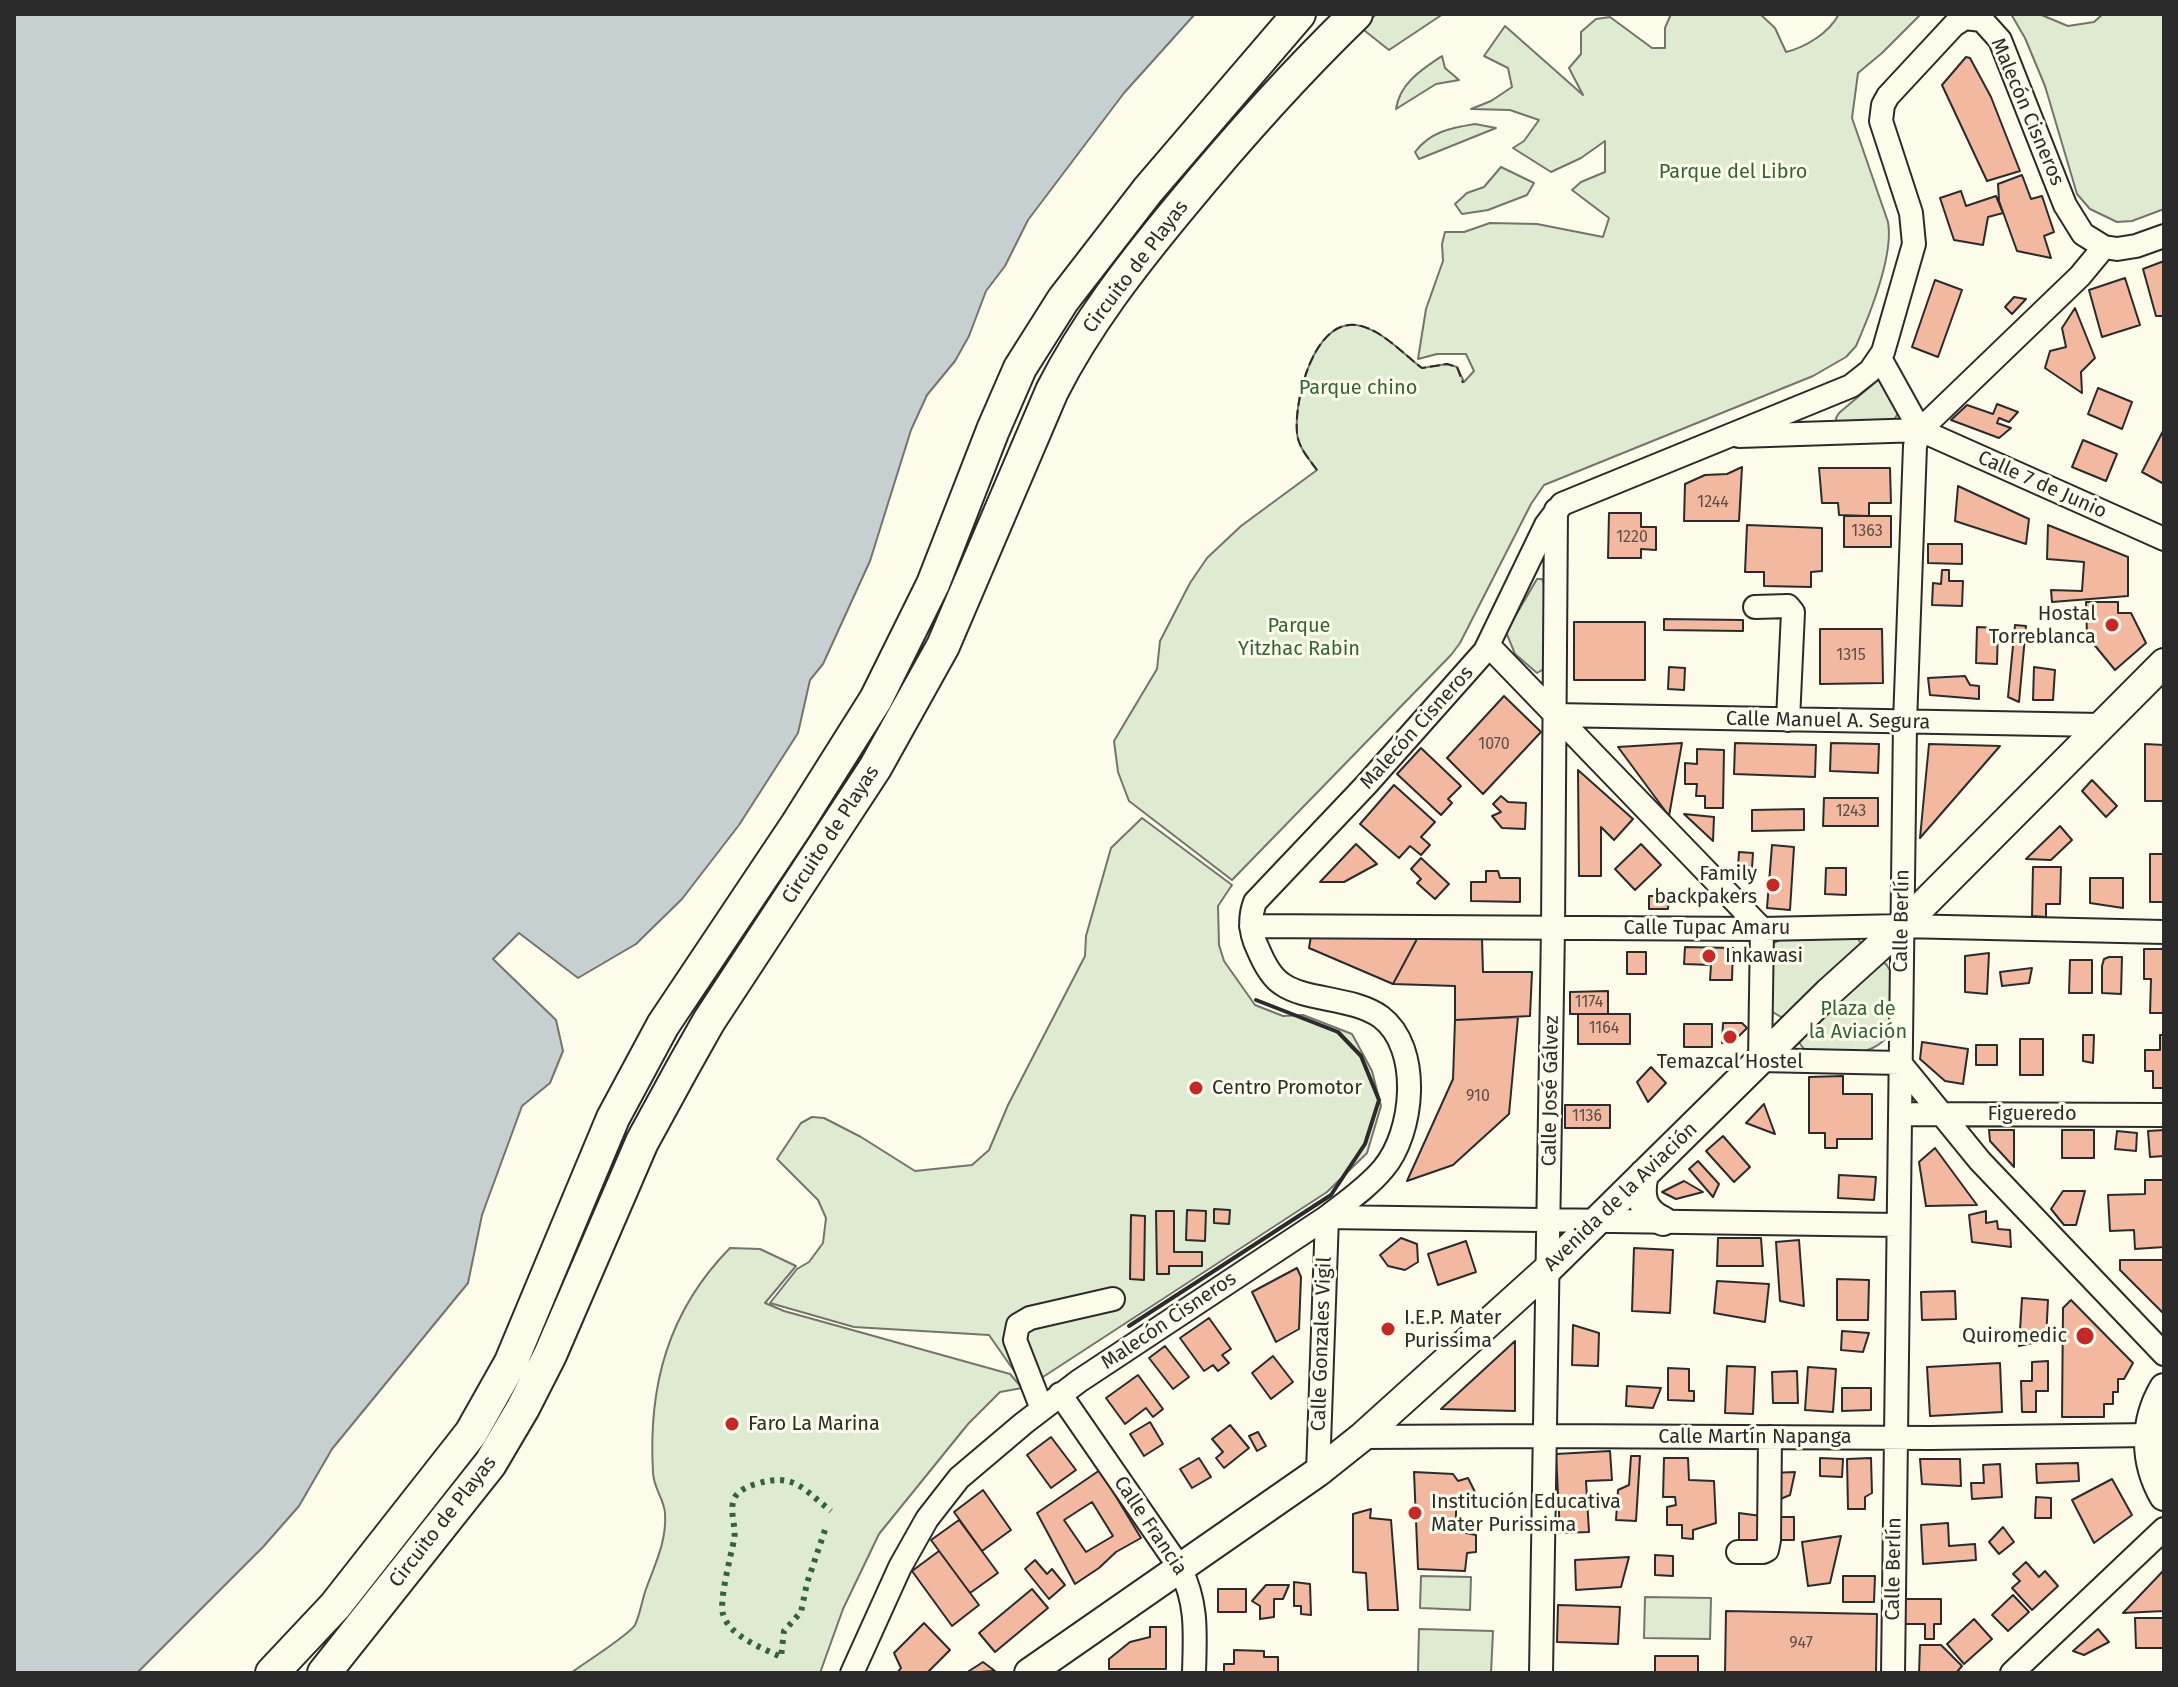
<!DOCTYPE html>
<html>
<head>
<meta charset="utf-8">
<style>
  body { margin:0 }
  #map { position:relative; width:2178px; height:1687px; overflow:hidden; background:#fdfbea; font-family:"Fira Sans",sans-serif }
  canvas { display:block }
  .frame { position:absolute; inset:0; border:16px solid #2b2b2b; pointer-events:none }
</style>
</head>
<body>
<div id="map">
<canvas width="2178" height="1687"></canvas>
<div class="frame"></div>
</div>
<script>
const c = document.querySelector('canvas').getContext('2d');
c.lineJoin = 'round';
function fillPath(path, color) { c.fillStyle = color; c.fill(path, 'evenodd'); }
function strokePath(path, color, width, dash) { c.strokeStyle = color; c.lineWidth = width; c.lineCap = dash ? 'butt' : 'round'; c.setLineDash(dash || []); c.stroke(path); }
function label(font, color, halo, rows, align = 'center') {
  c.font = font + ' "Fira Sans",sans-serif'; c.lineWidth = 6; c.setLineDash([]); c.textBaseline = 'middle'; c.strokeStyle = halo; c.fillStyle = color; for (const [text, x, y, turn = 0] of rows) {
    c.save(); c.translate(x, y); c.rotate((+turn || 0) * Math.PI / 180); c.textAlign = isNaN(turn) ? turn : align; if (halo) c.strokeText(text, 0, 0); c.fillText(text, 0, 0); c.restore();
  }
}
const green = new Path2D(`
  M1377 14H1443L1389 50 1360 27Z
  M1671 14H1760L1775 28 1786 52C1806 47 1829 33 1839 14H1921L1882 53 1858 73 1852 118 1888 222C1894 256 1870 314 1856 346L1846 357 1813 376 1544 485 1531 504 1460 643 1451 655 1232 880 1129 801 1118 772 1114 741 1157 669 1160 641 1190 583 1207 558 1241 526 1317 470C1309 459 1298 447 1297 433 1294 401 1313 320 1356 325 1380 328 1402 353 1422 368L1447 364 1457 367 1464 382 1474 371 1466 354H1437L1418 359 1426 309 1443 261 1442 244 1445 232H1464L1490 223 1537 224 1603 237 1609 218 1572 190 1581 182 1605 172V141L1581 158 1551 172 1513 148 1524 141 1539 120 1510 110 1471 109 1491 101 1512 87 1508 68 1484 56 1505 26 1583 95 1569 68 1581 54V32L1596 19 1610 17 1652 48H1665V28Z
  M2011 14H2039L2068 26 2094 22 2103 14H2164V209L2132 221 2117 222 2090 209 2077 194 2045 86 2025 38Z
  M1442 56 1445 68 1459 80 1436 84 1396 109C1400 83 1421 70 1442 56Z
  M1475 124 1496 128 1419 159 1415 152C1430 132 1450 128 1475 124Z
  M1501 167 1534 183 1527 195 1488 210 1462 214 1455 204 1467 193 1484 187Z
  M1878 380H1881L1900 410 1894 420 1837 423 1836 418 1839 413Z
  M1537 579H1542L1544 584V669L1537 673 1515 654 1506 632Z
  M1142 818 1232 885 1218 906 1219 945 1224 961 1255 1005 1283 1016 1303 1015 1352 1034 1372 1071 1381 1106 1367 1153 1327 1192 1026 1388 989 1335 854 1327 770 1303 797 1269 809 1262 823 1243 826 1218 818 1200 777 1159 801 1123 812 1117 824 1118 861 1137 915 1171 972 1165 989 1150 1008 1105 1085 956 1086 936 1111 848Z
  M1787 936 1857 938 1861 943 1786 1016 1781 1017 1771 1011 1770 945Z
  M1877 960 1886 964 1891 972 1892 1030C1874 1061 1838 1052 1807 1053L1797 1040Z
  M730 1248 760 1249 796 1266 765 1303 784 1311 1010 1374 1022 1388 1000 1392 968 1424 879 1534 843 1609 820 1673H571C584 1663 628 1636 635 1625 640 1615 642 1600 646 1589 655 1564 667 1541 665 1513 664 1499 653 1487 653 1472 648 1386 668 1311 730 1248Z
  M1421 1576 1471 1577 1470 1610 1420 1608Z
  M1645 1597 1711 1598 1710 1639 1644 1638Z
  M1419 1629 1493 1631 1491 1673 1418 1672Z`);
fillPath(green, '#deebd1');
strokePath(green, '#74746e', 2);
const water = new Path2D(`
  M14 14H1195L1124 93 1028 220 1005 266 986 291 969 336 955 361 927 395 911 430 870 561 823 664 810 680 798 733 739 825 682 899 636 944 578 978 519 933 493 959 556 1020 563 1051 550 1083 522 1106 482 1215 468 1283 332 1449 299 1506 263 1547 137 1673H14Z`);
fillPath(water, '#c7d0d0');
strokePath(water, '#74746e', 2);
const building = new Path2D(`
  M1966 57 1970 58 1991 97 2020 171 1987 181 1942 85Z
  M2022 175 2031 199 2042 196 2054 232 2044 236 2051 258 2017 251 1999 201 1998 184Z
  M1961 191 1966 206 1996 196 2003 213 1988 217 1983 245 1954 240 1940 198Z
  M2164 261V316H2156L2143 269Z
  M2125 278 2140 325 2102 337 2089 290Z
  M1935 280 1962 290 1938 357 1912 347Z
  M2014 297 2026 299 2012 314 2005 307Z
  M2075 308 2095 358 2081 372 2082 393 2045 368 2050 351 2066 347 2062 328Z
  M2098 388 2132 402 2122 429 2088 414Z
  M1997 404 2018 412 2009 422 1999 418 1997 423 2011 428 1999 438 1951 420 1967 405 1993 414Z
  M2164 429V484L2142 472Z
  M2083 440 2117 454 2106 481 2072 467Z
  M1742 467 1739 521H1684L1685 484 1705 475 1727 474Z
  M1819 468H1890L1891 503H1869V516L1839 515 1838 503H1822Z
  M1958 486 2029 519 2026 544 1955 521Z
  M1609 513H1641V527H1656V550L1641 549V558H1608Z
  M1844 516H1891V547H1844Z
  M1747 525 1822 528V571L1811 572V587L1764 586V572H1745Z
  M2048 525 2128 557V596L2052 602 2051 590 2082 591 2084 562 2047 559Z
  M1928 544H1962V564L1928 563Z
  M1942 570H1949V581H1963L1962 606 1932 605 1933 583 1941 584Z
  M2086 602H2118V613H2131L2146 643 2115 670 2087 636Z
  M1664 619 1743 620V631L1664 630Z
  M1574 622H1645V680H1574Z
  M2015 625 2026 626 2019 702 2008 697Z
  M1977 627 1998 628 1997 664 1976 663Z
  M1820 629H1882L1883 683 1820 684Z
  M1669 667 1685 668 1684 690 1668 689Z
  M2034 667 2055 670 2053 700H2033Z
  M1965 676 1970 685 1979 686V699L1930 695 1928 678Z
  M1504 696 1541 732 1483 794 1447 758Z
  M1682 743 1669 816 1618 747Z
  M1735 743 1816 745 1815 777 1734 774Z
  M1831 743 1879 744 1878 773 1830 771Z
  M1929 744 2000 746 1920 838Z
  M2145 744 2164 745V801H2145Z
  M1421 748 1461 786 1448 799 1452 803 1441 815 1397 774Z
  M1697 749 1724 750 1723 808H1705V796H1696L1697 784H1685V763L1697 764Z
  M1578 770 1633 819 1614 840 1601 827V876H1579Z
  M2092 780 2117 806 2106 817 2082 791Z
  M1394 785 1435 822 1421 837 1430 845 1421 855 1410 846 1399 858 1360 824Z
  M1501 796 1508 802 1526 803 1525 829 1502 828 1492 816 1501 812 1493 804Z
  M1824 798H1878V826H1823Z
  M1804 809V830L1752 831V810Z
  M1684 814 1714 817 1713 841Z
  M2060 826 2072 840 2051 860 2026 859Z
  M1356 844 1377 864 1344 882H1320Z
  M1641 844 1661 865 1635 890 1615 869Z
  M1772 845 1794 847 1790 910 1767 908Z
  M1739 852 1753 853 1752 868 1738 867Z
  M2150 854H2164V902H2150Z
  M1421 858 1449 884 1435 899 1417 883 1421 879 1411 869Z
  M2033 867H2061L2060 904H2046V917L2032 916Z
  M1826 868H1846V895L1825 894Z
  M1486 871H1498L1500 878H1520V902L1471 901V882H1486Z
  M2090 878H2123V908L2090 903Z
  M1649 896H1669L1668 909H1649Z
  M1311 936 1417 939 1393 984 1309 948Z
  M1417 939H1482L1483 972H1532L1530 1016 1455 1020V986L1393 984Z
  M1685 947 1733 948 1732 980H1710L1711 965 1684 964Z
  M2144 949H2164V1013H2150L2151 979H2144Z
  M1627 952H1646V974H1627Z
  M1989 953 1987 994 1965 992V956Z
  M2109 957H2122L2121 994 2102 993V966L2104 959Z
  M2070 960H2092V993H2069Z
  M2032 968 2029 983 2002 986 2000 972Z
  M1608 991V1014H1570V992Z
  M1578 1014H1630V1044H1578Z
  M1518 1017 1509 1114 1453 1165 1407 1181 1453 1079 1455 1020Z
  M1723 1023H1742L1747 1028 1731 1044 1722 1043Z
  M1684 1024H1712V1047H1684Z
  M2083 1035H2094L2093 1063 2083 1061Z
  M2160 1035H2164V1088H2153V1071H2145V1050H2160Z
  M2020 1039H2043V1075H2020Z
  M1922 1042 1968 1049 1963 1084 1945 1081 1920 1059Z
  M1976 1045H1997V1065H1976Z
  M1651 1067 1666 1083 1648 1102 1637 1082Z
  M1843 1076V1094H1872V1139H1837V1148H1825V1133H1809V1077Z
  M1764 1104 1775 1134 1746 1123Z
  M1565 1105H1610V1128H1565Z
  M1989 1130H2014V1167L1990 1141Z
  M2062 1130H2094V1158H2062Z
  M2164 1130V1156L2150 1157 2148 1131Z
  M2117 1131 2137 1133 2136 1151 2115 1149Z
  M1723 1136 1750 1167 1734 1182 1706 1151Z
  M1935 1148 1977 1205 1926 1206 1919 1162Z
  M1698 1161 1719 1184 1713 1197 1689 1169Z
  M1839 1175 1876 1177 1874 1200 1838 1198Z
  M2145 1180H2164V1247L2135 1249 2134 1230 2110 1231 2108 1195 2145 1194Z
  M1684 1181 1703 1192 1676 1199 1662 1192Z
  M2063 1191H2085L2076 1225H2064L2051 1209Z
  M1214 1209 1230 1210 1229 1224 1214 1223Z
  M1187 1210 1206 1211 1205 1241 1186 1240Z
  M1156 1211H1174V1252H1202V1266H1169V1274H1157Z
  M1986 1211V1223L1997 1221 1998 1229 2010 1230 2011 1247 1972 1242 1969 1215Z
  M1131 1215 1145 1216 1144 1280 1130 1279Z
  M1401 1238 1417 1244 1418 1262 1405 1270 1388 1266 1380 1255Z
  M1718 1238H1761L1763 1266H1717Z
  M1799 1240 1804 1306 1780 1301 1776 1242Z
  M1466 1241 1476 1272 1438 1285 1428 1254Z
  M1634 1248 1673 1250 1670 1313 1632 1311Z
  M2120 1260H2164V1314L2120 1270Z
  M1297 1268 1301 1277 1299 1329 1276 1342 1252 1292Z
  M1837 1279 1869 1280 1868 1320H1837Z
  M1717 1281 1769 1284 1765 1322 1714 1313Z
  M1955 1291 1956 1319 1922 1320 1921 1292Z
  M2022 1298 2048 1300 2046 1340 2019 1346Z
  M2071 1300 2133 1363 2124 1379H2118V1392H2113V1404H2104V1417H2062L2063 1308Z
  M1209 1318 1231 1349 1222 1355 1229 1363 1218 1371 1213 1365 1204 1371 1180 1338Z
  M1573 1325 1599 1333 1598 1366 1572 1365Z
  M1842 1331 1869 1333 1863 1352 1841 1350Z
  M1515 1341V1411L1441 1409Z
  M1165 1346 1189 1377 1173 1389 1149 1358Z
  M1273 1356 1293 1382 1271 1399 1252 1373Z
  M2048 1361V1391H2036V1412H2022L2021 1381H2032V1362Z
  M2000 1363 2002 1412 1930 1416 1927 1367Z
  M1727 1366 1755 1367 1753 1414 1725 1413Z
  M1808 1367 1836 1369 1833 1412 1805 1410Z
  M1668 1368 1689 1369V1391H1694V1401L1668 1400Z
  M1797 1371 1798 1403H1773L1772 1372Z
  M1138 1375 1163 1409 1153 1417 1146 1408 1125 1424 1106 1398Z
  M1627 1386 1661 1388 1653 1408 1626 1406Z
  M1842 1388H1871V1410L1842 1411Z
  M1150 1422 1163 1444 1144 1456 1130 1434Z
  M1230 1425 1249 1448 1224 1468 1216 1458 1223 1452 1212 1439Z
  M1258 1432 1266 1446 1257 1451 1249 1436Z
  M1051 1437 1076 1470 1051 1488 1027 1455Z
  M1610 1451 1612 1480 1586 1481 1589 1532 1560 1533 1556 1454Z
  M1631 1456H1640L1636 1521 1616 1520 1618 1490 1629 1485Z
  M1199 1458 1211 1477 1192 1488 1180 1469Z
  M1664 1458H1688L1689 1480 1714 1481 1716 1523 1693 1530V1539L1682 1538V1525H1667V1507L1676 1505 1675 1497H1663Z
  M1820 1458 1843 1459 1842 1477 1820 1476Z
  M1871 1458 1872 1493 1865 1497V1509H1848L1847 1459Z
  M1920 1459H1960L1961 1486 1922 1484Z
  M2078 1463 2079 1481 2037 1483 2036 1464Z
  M2000 1464 2002 1497 1972 1499 1971 1483H1984L1983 1465Z
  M1100 1470 1141 1538 1116 1552 1099 1568 1075 1584 1037 1513ZM1092 1502 1113 1536 1086 1552 1064 1520Z
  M1414 1472 1453 1474 1458 1481 1468 1478 1475 1492 1456 1502V1531L1476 1535V1552L1467 1553 1465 1571 1418 1569Z
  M1795 1472 1790 1495 1773 1502 1772 1473Z
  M2112 1479 2132 1515 2094 1543 2072 1500Z
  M983 1490 1011 1530 982 1551 954 1512Z
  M2036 1497 2051 1498V1518H2035Z
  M1371 1509 1370 1518 1391 1520 1398 1610H1368L1366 1573 1353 1572V1514Z
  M1739 1513 1761 1516 1762 1540H1739Z
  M1776 1517H1794V1540H1775Z
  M959 1520 998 1573 970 1593 931 1540Z
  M1948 1523 1949 1546 1975 1544 1976 1560 1923 1564 1921 1525Z
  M2003 1527 2014 1542 1999 1554 1989 1542Z
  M1841 1536 1830 1583 1808 1586 1802 1542Z
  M939 1551 979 1605 952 1626 912 1571Z
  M1655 1555 1673 1556V1576L1655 1575Z
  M1629 1557 1621 1587 1576 1590 1575 1560Z
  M1035 1560 1047 1574 1052 1569 1065 1585 1049 1599 1025 1569Z
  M2026 1562 2039 1577 2045 1571 2058 1586 2032 1610 2012 1588 2020 1581 2013 1574Z
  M2164 1570V1611L2123 1613Z
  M1843 1576H1875L1874 1602H1843Z
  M1294 1582 1310 1584 1311 1615 1301 1614V1606H1294Z
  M1266 1585H1289L1283 1599H1274V1617L1260 1619V1606L1252 1601Z
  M1032 1589 1048 1608 995 1652 979 1633Z
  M1218 1589H1246V1612H1218Z
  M2013 1595 2029 1612 2008 1631 1992 1615Z
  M1905 1599H1941V1624H1934V1639H1925V1624H1905Z
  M1558 1605 1620 1607 1618 1644 1557 1642Z
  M1726 1611 1877 1614 1876 1673H1725Z
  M2135 1618H2164V1648H2136Z
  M1974 1619 1992 1639 1964 1664 1947 1644Z
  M924 1623 950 1650 927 1673H897L901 1668 894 1653Z
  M1150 1627H1166V1669H1109V1659L1130 1642 1150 1637Z
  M2098 1629 2109 1642 2084 1655 2073 1651Z
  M1920 1645H1941L1962 1666 1956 1673H1919Z
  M1234 1650 1264 1651V1657H1278V1673L1224 1672V1664H1234Z
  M1655 1656H1698V1673H1655Z
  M983 1662 995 1671 966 1673Z`);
fillPath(building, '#f2b8a0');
strokePath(building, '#2b2b2b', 2);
const minor = new Path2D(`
  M1880 358 1920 430
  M1739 436 1920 430 2164 539
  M1755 607 1788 606 1793 612 1788 720
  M1489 646 1762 929 1760 1060 1900 1063 1980 1161 2164 1354
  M1555 715 2101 725
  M1251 926 1762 929 1902 926 2164 932
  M1900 1114 2164 1115
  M1060 1394 1180 1568C1198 1604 1195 1634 1194 1673
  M1042 1409 1015 1340 1018 1325 1030 1318 1113 1299
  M1362 1437 1545 1436 1930 1438 2149 1435
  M1318 1472 1327 1217 1898 1225
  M1738 1552H1763L1767 1550 1769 1540 1770 1437
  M852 1673 900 1567 927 1519 959 1478 1024 1423 1079 1381 1327 1217C1346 1202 1367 1188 1383 1169 1414 1133 1422 1048 1381 1017 1354 997 1306 1001 1282 984 1271 977 1263 961 1258 949 1250 933 1249 918 1255 902L1366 785 1485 651 1546 525 1562 504 1851 386 1870 371 1883 352 1914 244 1911 213 1881 121 1883 105 1888 96 1954 25 1965 18 1982 20 2000 40 2065 205 2083 234 2104 247 2117 249 2136 246 2164 236
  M1541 1673 1553 928 1556 510
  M1893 1673 1905 723 1915 446 1920 430 2080 276 2104 247
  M2012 1673 2164 1529`);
const major = new Path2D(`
  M1644 1174C1639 1195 1641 1211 1663 1221
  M2164 1388C2144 1422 2144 1461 2164 1496
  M1029 1673 1318 1472 1362 1437 1548 1269 1829 992 1902 926 2164 663`);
const highway = new Path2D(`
  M272 1673 335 1606 471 1433 511 1362 613 1118 663 1025 796 826 876 699 933 584 993 430 1020 368 1063 300 1148 190 1299 14
  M324 1673 490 1464 523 1408 550 1355 642 1142 683 1067 709 1021 875 768 943 646 1052 391C1086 324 1132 265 1180 207 1236 139 1293 75 1356 14`);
strokePath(minor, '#2b2b2b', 26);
strokePath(major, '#2b2b2b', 32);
strokePath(highway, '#2b2b2b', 36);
strokePath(minor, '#fdfbea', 22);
strokePath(major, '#fdfbea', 28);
strokePath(highway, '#fdfbea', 32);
strokePath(new Path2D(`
  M825 1530 807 1583 801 1612 784 1631 781 1657C762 1648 729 1636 723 1614 719 1600 731 1555 734 1540 737 1527 728 1510 735 1497 739 1490 749 1486 756 1484 794 1472 803 1489 831 1511`), '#34623c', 6, [4, 6]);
strokePath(new Path2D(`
  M1317 470C1309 459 1298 447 1297 433 1294 401 1313 320 1356 325 1380 328 1402 353 1422 368L1447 364 1457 367 1463 383`), '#2b2b2b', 2, [10, 4]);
strokePath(new Path2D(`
  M1129 1326 1331 1195 1365 1144 1379 1100 1361 1056 1338 1032 1256 1000`), '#2b2b2b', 4);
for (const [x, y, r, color] of [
  [2112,625,8,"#c62828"],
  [1773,885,8,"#c62828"],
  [1709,956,8,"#c62828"],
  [1730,1037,8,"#c62828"],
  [1196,1088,8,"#c62828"],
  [1388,1329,8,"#c62828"],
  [2085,1336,10,"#c62828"],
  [732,1424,8,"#c62828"],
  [1415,1513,8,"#c62828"]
]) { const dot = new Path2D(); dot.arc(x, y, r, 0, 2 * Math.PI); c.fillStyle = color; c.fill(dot); strokePath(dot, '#fdfbea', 3); }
label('16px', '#5d4e48', null, [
  ["1244",1713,503],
  ["1363",1867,532],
  ["1220",1632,538],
  ["1315",1851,656],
  ["1070",1494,745],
  ["1243",1851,812],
  ["1174",1589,1003],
  ["1164",1604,1029],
  ["910",1478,1097],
  ["1136",1587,1117],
  ["947",1801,1644]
]);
label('20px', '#2b2b2b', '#fdfbea', [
  ["Malecón Cisneros",2027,112,67],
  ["Circuito de Playas",1136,267,-53],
  ["Calle 7 de Junio",2042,485,24],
  ["Calle Manuel A. Segura",1828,721,1],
  ["Malecón Cisneros",1417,728,-48],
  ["Circuito de Playas",831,835,-57],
  ["Calle Berlín",1902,921,-89],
  ["Calle Tupac Amaru",1707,928],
  ["Calle José Gálvez",1551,1091,-89],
  ["Figueredo",2032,1114],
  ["Avenida de la Aviación",1621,1197,-44],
  ["Malecón Cisneros",1169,1321,-34],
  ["Calle Gonzales Vigil",1322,1344,-88],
  ["Calle Martín Napanga",1755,1437],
  ["Circuito de Playas",443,1522,-52],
  ["Calle Francia",1150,1526,56],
  ["Calle Berlín",1894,1569,-89]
]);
label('20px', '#34623c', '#fdfbea', [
  ["Parque del Libro",1733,172],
  ["Parque chino",1358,388],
  ["Parque",1299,626],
  ["Yitzhac Rabin",1299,649],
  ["Plaza de",1858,1009],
  ["la Aviación",1858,1032]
]);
label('20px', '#2b2b2b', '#fdfbea', [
  ["Hostal",2096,614,"right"],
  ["Torreblanca",2096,637,"right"],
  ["Family",1757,874,"right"],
  ["backpakers",1757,897,"right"],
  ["Inkawasi",1725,956],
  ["Temazcal Hostel",1730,1062,"center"],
  ["Centro Promotor",1212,1088],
  ["I.E.P. Mater",1404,1318],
  ["Purissima",1404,1341],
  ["Quiromedic",2067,1336,"right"],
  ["Faro La Marina",748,1424],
  ["Institución Educativa",1431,1502],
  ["Mater Purissima",1431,1525]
], 'left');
</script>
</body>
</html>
